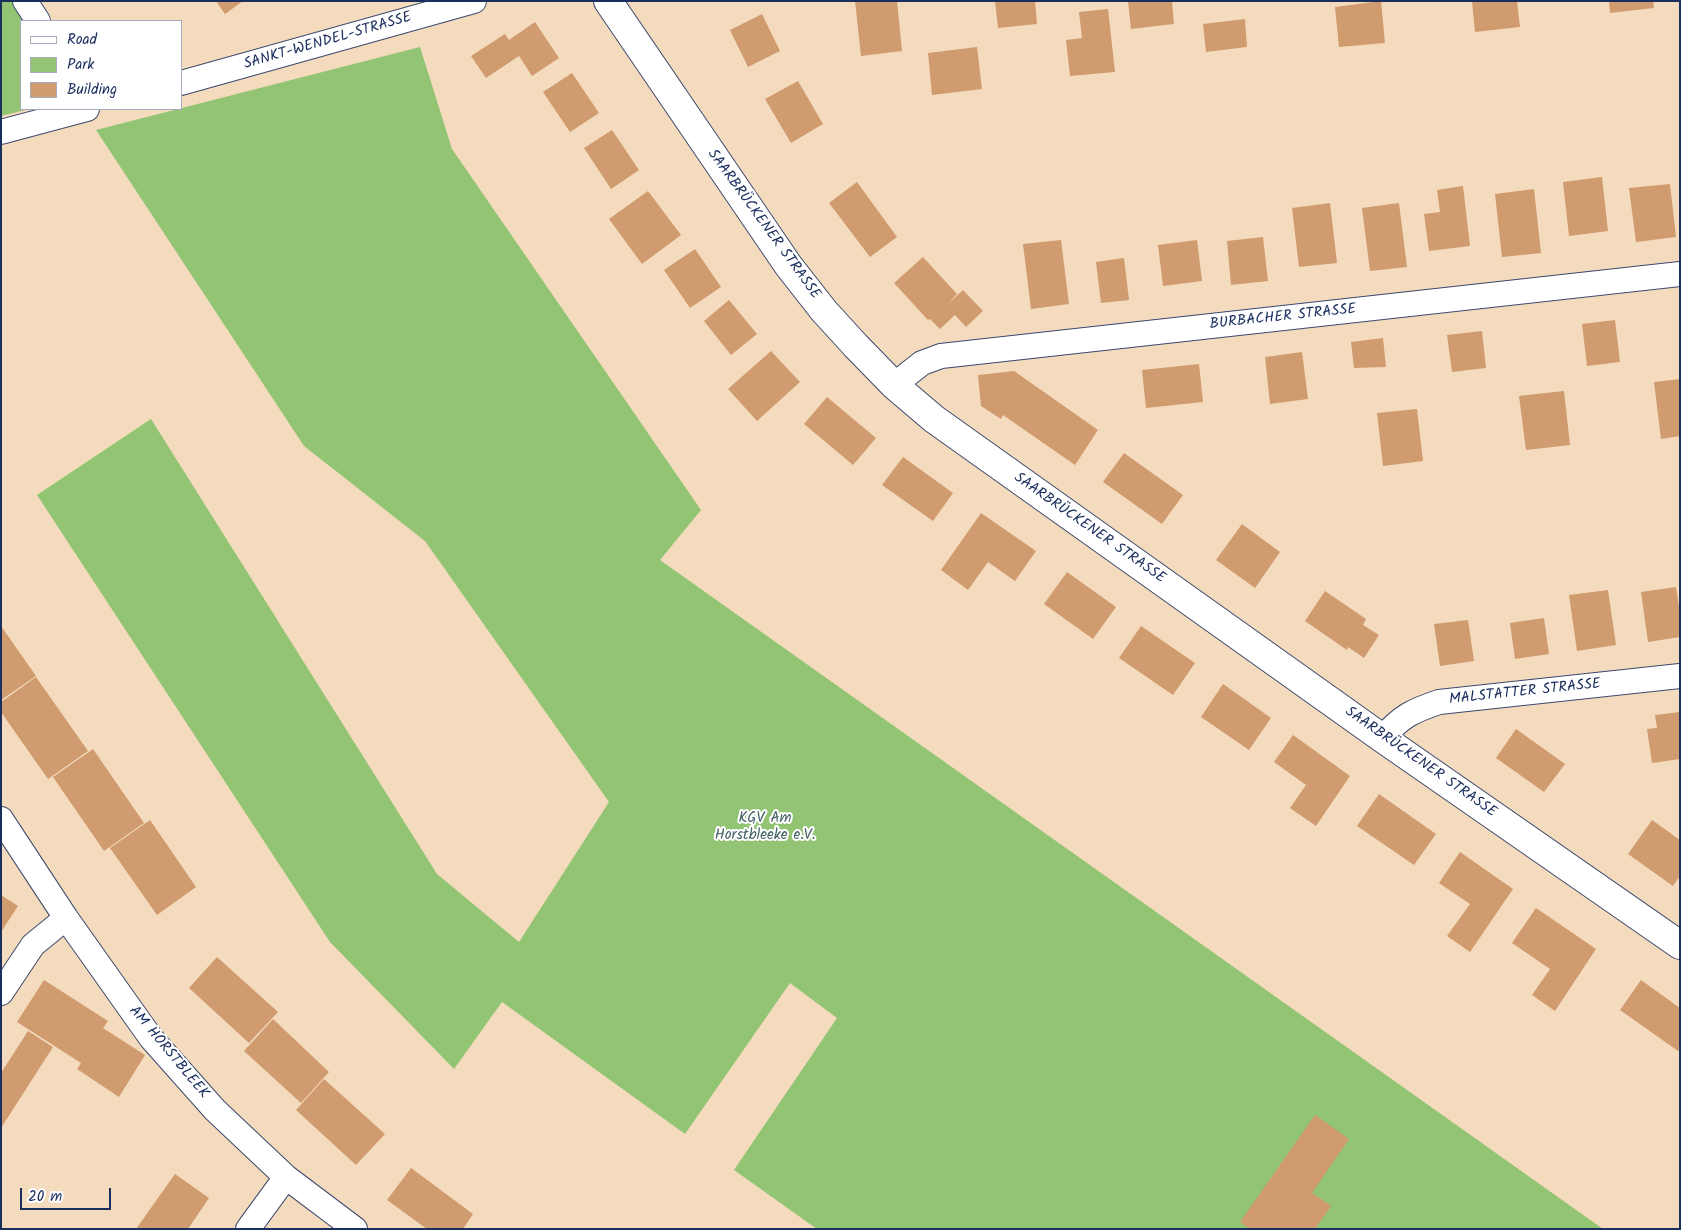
<!DOCTYPE html>
<html>
<head>
<meta charset="utf-8">
<style>
  body { margin:0 }
  #map { position:relative; width:1681px; height:1230px; overflow:hidden; background:#f4dbbe; font-family:Kalam,sans-serif }
  canvas { display:block }
  .frame { position:absolute; inset:0; border:2px solid #1b2f5e; pointer-events:none }
  .legend { position:absolute; left:20px; top:20px; width:162px; height:90px; box-sizing:border-box; background:#fff; border:1px solid #a4acbf; margin:0; padding:6px 9px; list-style:none; font-size:15px; color:#1b2f5e }
  .legend li { display:flex; align-items:center; gap:10px; height:25px }
  .legend b { width:25px; border:1px solid #a4acbf }
  .scale { position:absolute; left:20px; top:1188px; width:91px; height:22px; box-sizing:border-box; border:2px solid #1b2f5e; border-top:0; padding-left:6px; font-size:15px; line-height:18px; white-space:nowrap; color:#1b2f5e; -webkit-text-stroke:4px #fff; paint-order:stroke }
</style>
</head>
<body>
<div id="map">
<canvas width="1681" height="1230"></canvas>
<div class="frame"></div>
<ul class="legend">
<li><b style="height:6px;background:#fff"></b>Road</li>
<li><b style="height:14px;background:#93c474"></b>Park</li>
<li><b style="height:14px;background:#d09b6e"></b>Building</li>
</ul>
<div class="scale">20 m</div>
</div>
<script>
const c = document.querySelector('canvas').getContext('2d');
c.lineJoin = 'round';
function fillPath(path, color) { c.fillStyle = color; c.fill(path, 'evenodd'); }
function strokePath(path, color, width, dash) { c.strokeStyle = color; c.lineWidth = width; c.lineCap = dash ? 'butt' : 'round'; c.setLineDash(dash || []); c.stroke(path); }
function label(font, color, halo, rows, align = 'center') {
  c.font = font + ' Kalam,sans-serif'; c.lineWidth = 4; c.setLineDash([]); c.textBaseline = 'middle'; c.strokeStyle = halo; c.fillStyle = color; for (const [text, x, y, turn = 0] of rows) {
    c.save(); c.translate(x, y); c.rotate((+turn || 0) * Math.PI / 180); c.textAlign = isNaN(turn) ? turn : align; if (halo) c.strokeText(text, 0, 0); c.fillText(text, 0, 0); c.restore();
  }
}
fillPath(new Path2D(`
  M1 1H11L25 21H21V109H29L1 116Z
  M420 47 452 149 701 510 660 560 1603 1229H817L734 1170 837 1018 790 983 685 1134 502 1002 454 1069 330 942 37 495 151 419 437 874 519 942 609 802 425 541 304 446 96 130Z`), '#93c474');
fillPath(new Path2D(`
  M216 1H243L225 14Z
  M855 1H897L902 51 861 56Z
  M995 1H1035L1037 24 998 28Z
  M1128 1H1172L1174 24 1131 29Z
  M1381 1 1385 43 1339 47 1335 7Z
  M1472 1H1517L1520 27 1475 32Z
  M1609 1H1653L1654 8 1610 13Z
  M1108 9 1115 72 1070 76 1066 40 1082 38 1079 12Z
  M762 14 780 51 748 67 730 30Z
  M1245 19 1247 47 1206 52 1203 24Z
  M535 22 559 58 532 76 519 56 486 78 471 56 505 34 509 40Z
  M977 47 982 89 932 95 928 53Z
  M572 73 599 113 570 132 543 92Z
  M798 81 823 124 791 143 765 99Z
  M612 130 639 170 611 189 584 148Z
  M1602 177 1608 231 1569 236 1563 182Z
  M857 182 897 237 870 257 829 203Z
  M1670 184 1676 237 1636 242 1629 188Z
  M1463 186 1470 246 1429 251 1424 214 1440 212 1437 190Z
  M1534 189 1541 253 1502 257 1495 194Z
  M648 191 681 235 642 264 609 219Z
  M1330 203 1337 263 1299 267 1292 208Z
  M1399 203 1407 267 1370 271 1362 208Z
  M1263 237 1268 281 1231 285 1227 241Z
  M1061 240 1069 304 1031 309 1023 244Z
  M1197 240 1202 281 1163 286 1158 245Z
  M695 249 721 287 690 308 664 270Z
  M923 257 957 294 948 304 963 290 983 311 966 327 955 315 940 329 930 319 928 320 894 283Z
  M1124 258 1129 300 1101 303 1096 262Z
  M729 300 757 334 731 355 704 321Z
  M1615 320 1620 362 1587 366 1582 324Z
  M1482 331 1486 368 1452 372 1447 335Z
  M1383 338 1386 367 1354 368 1351 342Z
  M771 351 800 382 757 421 728 389Z
  M1302 352 1308 399 1270 404 1265 357Z
  M1199 364 1203 402 1146 408 1142 370Z
  M1014 371 1098 430 1075 465 1003 415 1001 419 981 406 978 375Z
  M1680 379V436L1661 439 1654 382Z
  M1564 391 1570 445 1526 450 1519 396Z
  M827 397 876 438 853 465 804 424Z
  M1417 409 1423 461 1383 466 1377 413Z
  M1124 453 1183 495 1162 524 1103 482Z
  M903 457 953 493 933 521 882 485Z
  M981 513 1036 551 1015 581 988 562 968 590 941 570Z
  M1242 524 1280 552 1255 588 1216 560Z
  M1067 572 1116 607 1093 639 1044 604Z
  M1676 587 1680 613V637L1648 642 1641 592Z
  M1608 590 1616 645 1577 651 1569 595Z
  M1325 591 1366 619 1363 625 1379 635 1364 658 1348 647 1347 650 1305 621Z
  M1544 618 1549 654 1515 659 1510 623Z
  M1468 620 1474 661 1440 666 1434 624Z
  M1 626 36 676 1 700Z
  M1141 626 1195 663 1173 695 1119 658Z
  M36 677 88 751 48 779 1 712V702Z
  M1223 684 1271 718 1249 750 1201 717Z
  M1680 712V759L1652 763 1647 729 1657 728 1655 715Z
  M1516 729 1565 764 1544 792 1496 758Z
  M1293 735 1350 776 1316 826 1290 808 1306 785 1274 762Z
  M93 749 144 823 104 851 53 777Z
  M1379 794 1436 834 1414 865 1357 826Z
  M150 820 196 887 157 915 110 848Z
  M1652 820 1680 840V876L1673 886 1628 854Z
  M1460 852 1513 889 1470 952 1447 936 1470 904 1439 883Z
  M1 895 18 906 1 932Z
  M1536 908 1596 949 1555 1011 1532 995 1550 969 1512 943Z
  M217 957 278 1012 249 1043 189 988Z
  M44 980 108 1021 103 1028 145 1055 119 1097 77 1069 81 1063 17 1022Z
  M1641 980 1680 1008V1049L1678 1051 1620 1010Z
  M273 1019 329 1072 301 1103 244 1051Z
  M28 1031 53 1047 1 1128V1073Z
  M324 1079 385 1134 356 1165 296 1110Z
  M1315 1115 1349 1139 1312 1193 1331 1206 1315 1229H1250L1240 1222Z
  M411 1168 473 1214 463 1229H427L387 1200Z
  M175 1174 209 1198 188 1229H136Z`), '#d09b6e');
const street = new Path2D(`
  M25 1 38 21
  M181 83 474 1
  M1 132 87 109
  M894 385 922 363 941 356 1680 274
  M1382 738C1402 716 1412 711 1439 702L1680 676
  M1 819 66 918 151 1038 215 1110 286 1177 355 1229
  M1 993 33 945 66 918
  M248 1229 286 1177`);
const secondary = new Path2D(`
  M608 1 788 265 824 311 856 346 894 385 934 419 1382 738 1680 945`);
strokePath(street, '#3c496c', 26);
strokePath(secondary, '#3c496c', 30);
strokePath(street, '#fff', 24);
strokePath(secondary, '#fff', 28);
label('15px', '#1b2f5e', '#fff', [
  ["SANKT-WENDEL-STRASSE",328,42,-16],
  ["SAARBRÜCKENER STRASSE",763,225,54],
  ["BURBACHER STRASSE",1283,318,-6],
  ["SAARBRÜCKENER STRASSE",1089,529,35],
  ["MALSTATTER STRASSE",1525,693,-6],
  ["SAARBRÜCKENER STRASSE",1420,763,35],
  ["AM HORSTBLEEK",168,1053,50]
]);
label('15px', '#456366', '#fff', [
  ["KGV Am",765,819],
  ["Horstbleeke e.V.",765,836]
]);
</script>
</body>
</html>
